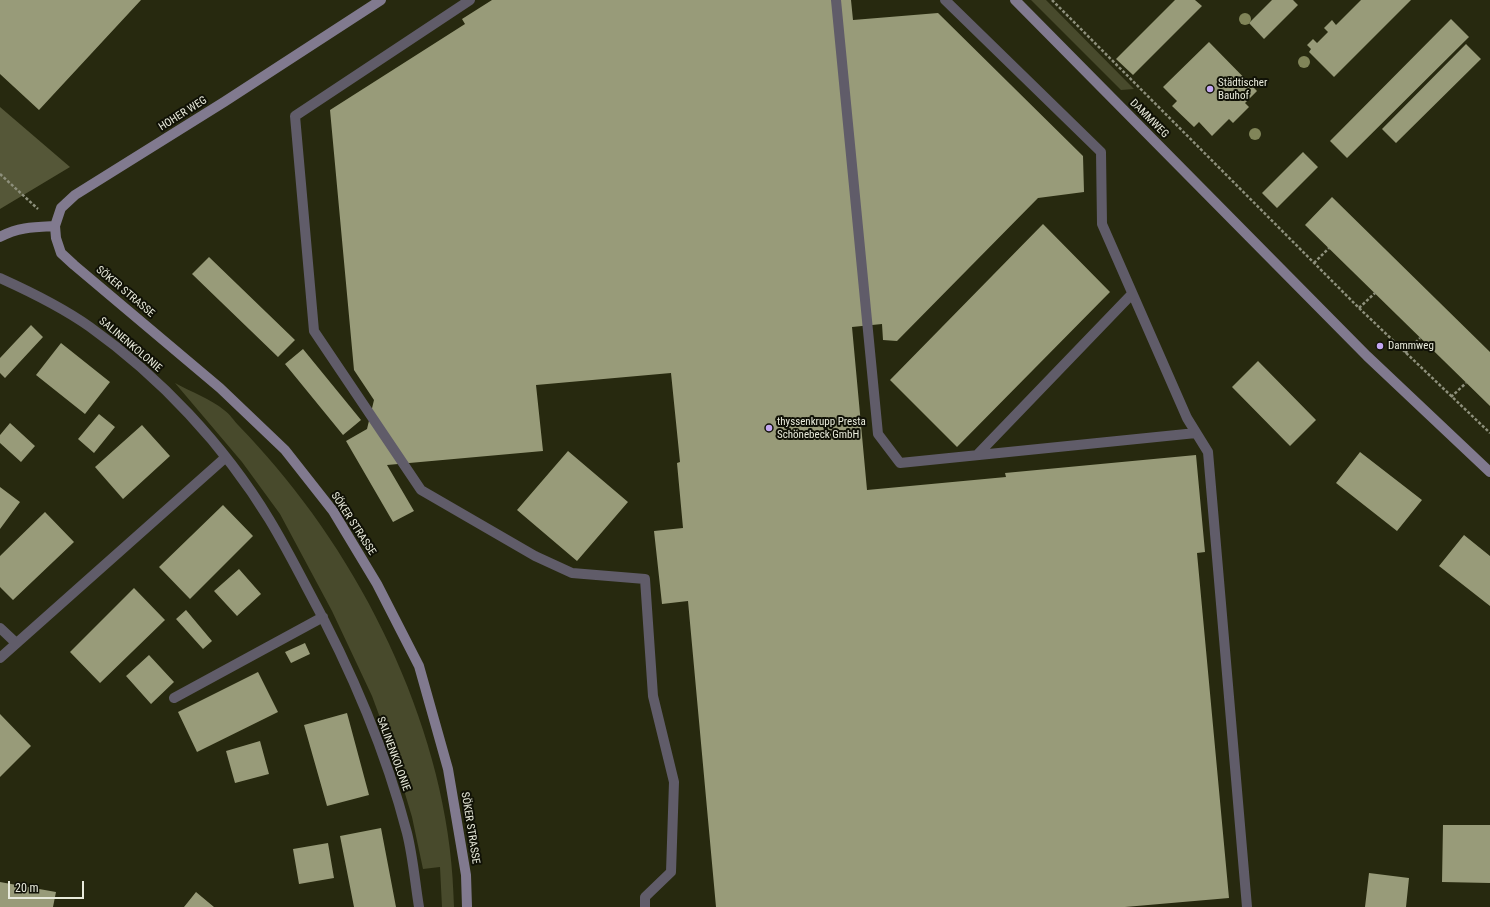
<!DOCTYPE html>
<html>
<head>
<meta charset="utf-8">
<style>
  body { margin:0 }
  #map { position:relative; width:1490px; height:907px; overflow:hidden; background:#27290f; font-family:"Roboto Condensed",sans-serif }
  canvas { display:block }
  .scale { position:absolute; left:8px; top:881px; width:76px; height:18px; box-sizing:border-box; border:2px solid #e8eadb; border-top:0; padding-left:5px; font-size:12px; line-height:14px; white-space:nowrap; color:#e8eadb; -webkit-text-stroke:3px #101106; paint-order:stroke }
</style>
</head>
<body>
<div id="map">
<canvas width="1490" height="907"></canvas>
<div class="scale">20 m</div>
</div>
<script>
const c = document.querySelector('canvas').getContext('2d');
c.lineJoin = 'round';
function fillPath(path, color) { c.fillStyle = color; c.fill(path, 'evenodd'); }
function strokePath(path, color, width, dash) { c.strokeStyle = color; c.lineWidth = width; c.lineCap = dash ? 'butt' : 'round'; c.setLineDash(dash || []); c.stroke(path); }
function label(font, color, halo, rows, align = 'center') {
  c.font = font + ' "Roboto Condensed",sans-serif'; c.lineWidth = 4; c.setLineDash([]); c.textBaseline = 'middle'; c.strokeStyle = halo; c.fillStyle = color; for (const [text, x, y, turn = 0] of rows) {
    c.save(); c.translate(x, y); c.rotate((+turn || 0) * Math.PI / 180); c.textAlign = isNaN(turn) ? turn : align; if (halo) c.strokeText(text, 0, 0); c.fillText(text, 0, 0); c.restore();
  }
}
fillPath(new Path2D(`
  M1031 0H1046L1134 89 1121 90Z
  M175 383C191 392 211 399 224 410 230 414 234 421 239 426 252 439 264 453 276 467 376 585 452 750 454 907H442L440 867 423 869 412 817 392 750 372 696 332 611 280 514 242 462Z`), '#484a2c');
fillPath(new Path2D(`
  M0 107 70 167 0 209Z`), '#555738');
fillPath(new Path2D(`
  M0 0H141L39 110 0 74Z
  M492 0H851L853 20 938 13 1083 156 1084 192 1038 198 897 341 883 340 882 324 852 327 867 490 1006 477 1005 473 1196 455 1205 552 1197 553 1229 898 1125 907H716L688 601 662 604 654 531 683 528 677 463 680 462 671 373 536 385 543 451 387 465 414 511 393 522 346 441 367 429 374 400 354 370 330 110 465 24 462 19Z
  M1175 0H1195L1202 6 1133 75 1116 59Z
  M1272 0H1293L1298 5 1264 39 1249 23Z
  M1361 0H1411L1334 77 1309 52 1311 49 1307 45 1313 39 1317 43 1328 32 1324 28 1332 20 1336 25Z
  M1451 19 1469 37 1347 158 1330 141Z
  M1209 42 1257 91 1245 103 1249 107 1233 123 1229 119 1212 136 1199 122 1194 127 1172 106 1177 101 1163 87Z
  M1466 44 1481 59 1396 143 1382 129Z
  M1303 152 1318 167 1277 208 1262 193Z
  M1332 197 1490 352V406L1305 225Z
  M1043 224 1110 292 957 447 890 380Z
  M209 257 295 340 278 357 192 274Z
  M31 325 43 337 5 378 0 373V358Z
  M61 343 110 382 85 414 36 375Z
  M303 349 361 420 343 435 285 364Z
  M1258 361 1316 420 1290 446 1232 387Z
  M99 414 115 427 94 453 78 439Z
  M10 423 35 446 21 462 0 443V435Z
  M142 425 170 456 123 499 95 467Z
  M568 451 628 502 577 561 517 510Z
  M1360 452 1422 500 1397 531 1336 483Z
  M0 487 20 502 0 529Z
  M223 505 253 536 190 599 159 567Z
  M45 512 74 542 13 600 0 587V556Z
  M1464 535 1490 556V606L1439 566Z
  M239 569 261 594 237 616 214 591Z
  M134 588 165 620 100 683 70 652Z
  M186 610 212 641 203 649 176 619Z
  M305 643 310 654 291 663 285 652Z
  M149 655 174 682 151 704 126 676Z
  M258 672 278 712 197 752 178 712Z
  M347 713 369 795 327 806 304 725Z
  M0 714 31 746 0 777Z
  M260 741 269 774 235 783 226 751Z
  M1443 825H1490V883L1442 882Z
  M381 828 396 907H354L340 836Z
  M328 843 334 878 299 884 293 849Z
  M1369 873 1409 878 1406 907H1365Z
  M0 882 56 892 53 907H0Z
  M196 892 214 907H184Z`), '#989b79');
strokePath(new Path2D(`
  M1052 0 1359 308 1490 433
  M0 174 38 209
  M1314 263 1329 248
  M1359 308 1375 293
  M1405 353 1420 338
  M1451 397 1466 383`), '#8e907c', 2.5, [3, 2]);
strokePath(new Path2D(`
  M470 0 295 116 314 331 421 490 535 556 572 573 645 579 653 696 674 782 671 872 645 897V907
  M836 0 878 434 900 463 1196 433
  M945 0 1101 152 1102 224 1187 418 1208 452 1247 907
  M977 455 1132 294`), '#605c69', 10);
strokePath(new Path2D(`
  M0 278C31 292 62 307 90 327 160 377 224 445 269 519 283 542 295 565 307 588 349 665 385 748 407 833 413 857 415 883 419 907
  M0 628 16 643
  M0 658 226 457
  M174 698 323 617`), '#605c69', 10);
strokePath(new Path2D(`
  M381 0 224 102 75 195 61 208 55 226 56 238 61 253 74 265 220 388 285 450 333 511 377 584 419 666 448 769 466 875 467 907
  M1015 0 1367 356 1490 472
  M0 237C18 227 35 227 55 226`), '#817a8f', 10);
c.fillStyle = '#818559';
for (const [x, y] of [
  [1245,19],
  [1304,62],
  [1255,134]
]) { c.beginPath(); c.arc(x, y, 6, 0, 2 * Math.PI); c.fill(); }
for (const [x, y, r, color] of [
  [1210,89,4,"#c3a7f2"],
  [1380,346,4,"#c3a7f2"],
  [769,428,4,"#c3a7f2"]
]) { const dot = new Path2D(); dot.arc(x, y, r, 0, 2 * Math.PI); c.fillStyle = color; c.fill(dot); strokePath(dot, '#101106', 1.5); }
label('11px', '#e8eadb', '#101106', [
  ["Städtischer",1218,83],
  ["Bauhof",1218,96],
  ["Dammweg",1388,346],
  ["thyssenkrupp Presta",777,422],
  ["Schönebeck GmbH",777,435]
], 'left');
label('11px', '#e8eadb', '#101106', [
  ["HOHER WEG",183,114,-32],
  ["DAMMWEG",1149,119,45],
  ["SÖKER STRASSE",125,292,40],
  ["SALINENKOLONIE",130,345,40],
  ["SÖKER STRASSE",353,524,57],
  ["SALINENKOLONIE",393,754,70],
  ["SÖKER STRASSE",470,828,81]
]);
</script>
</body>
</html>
